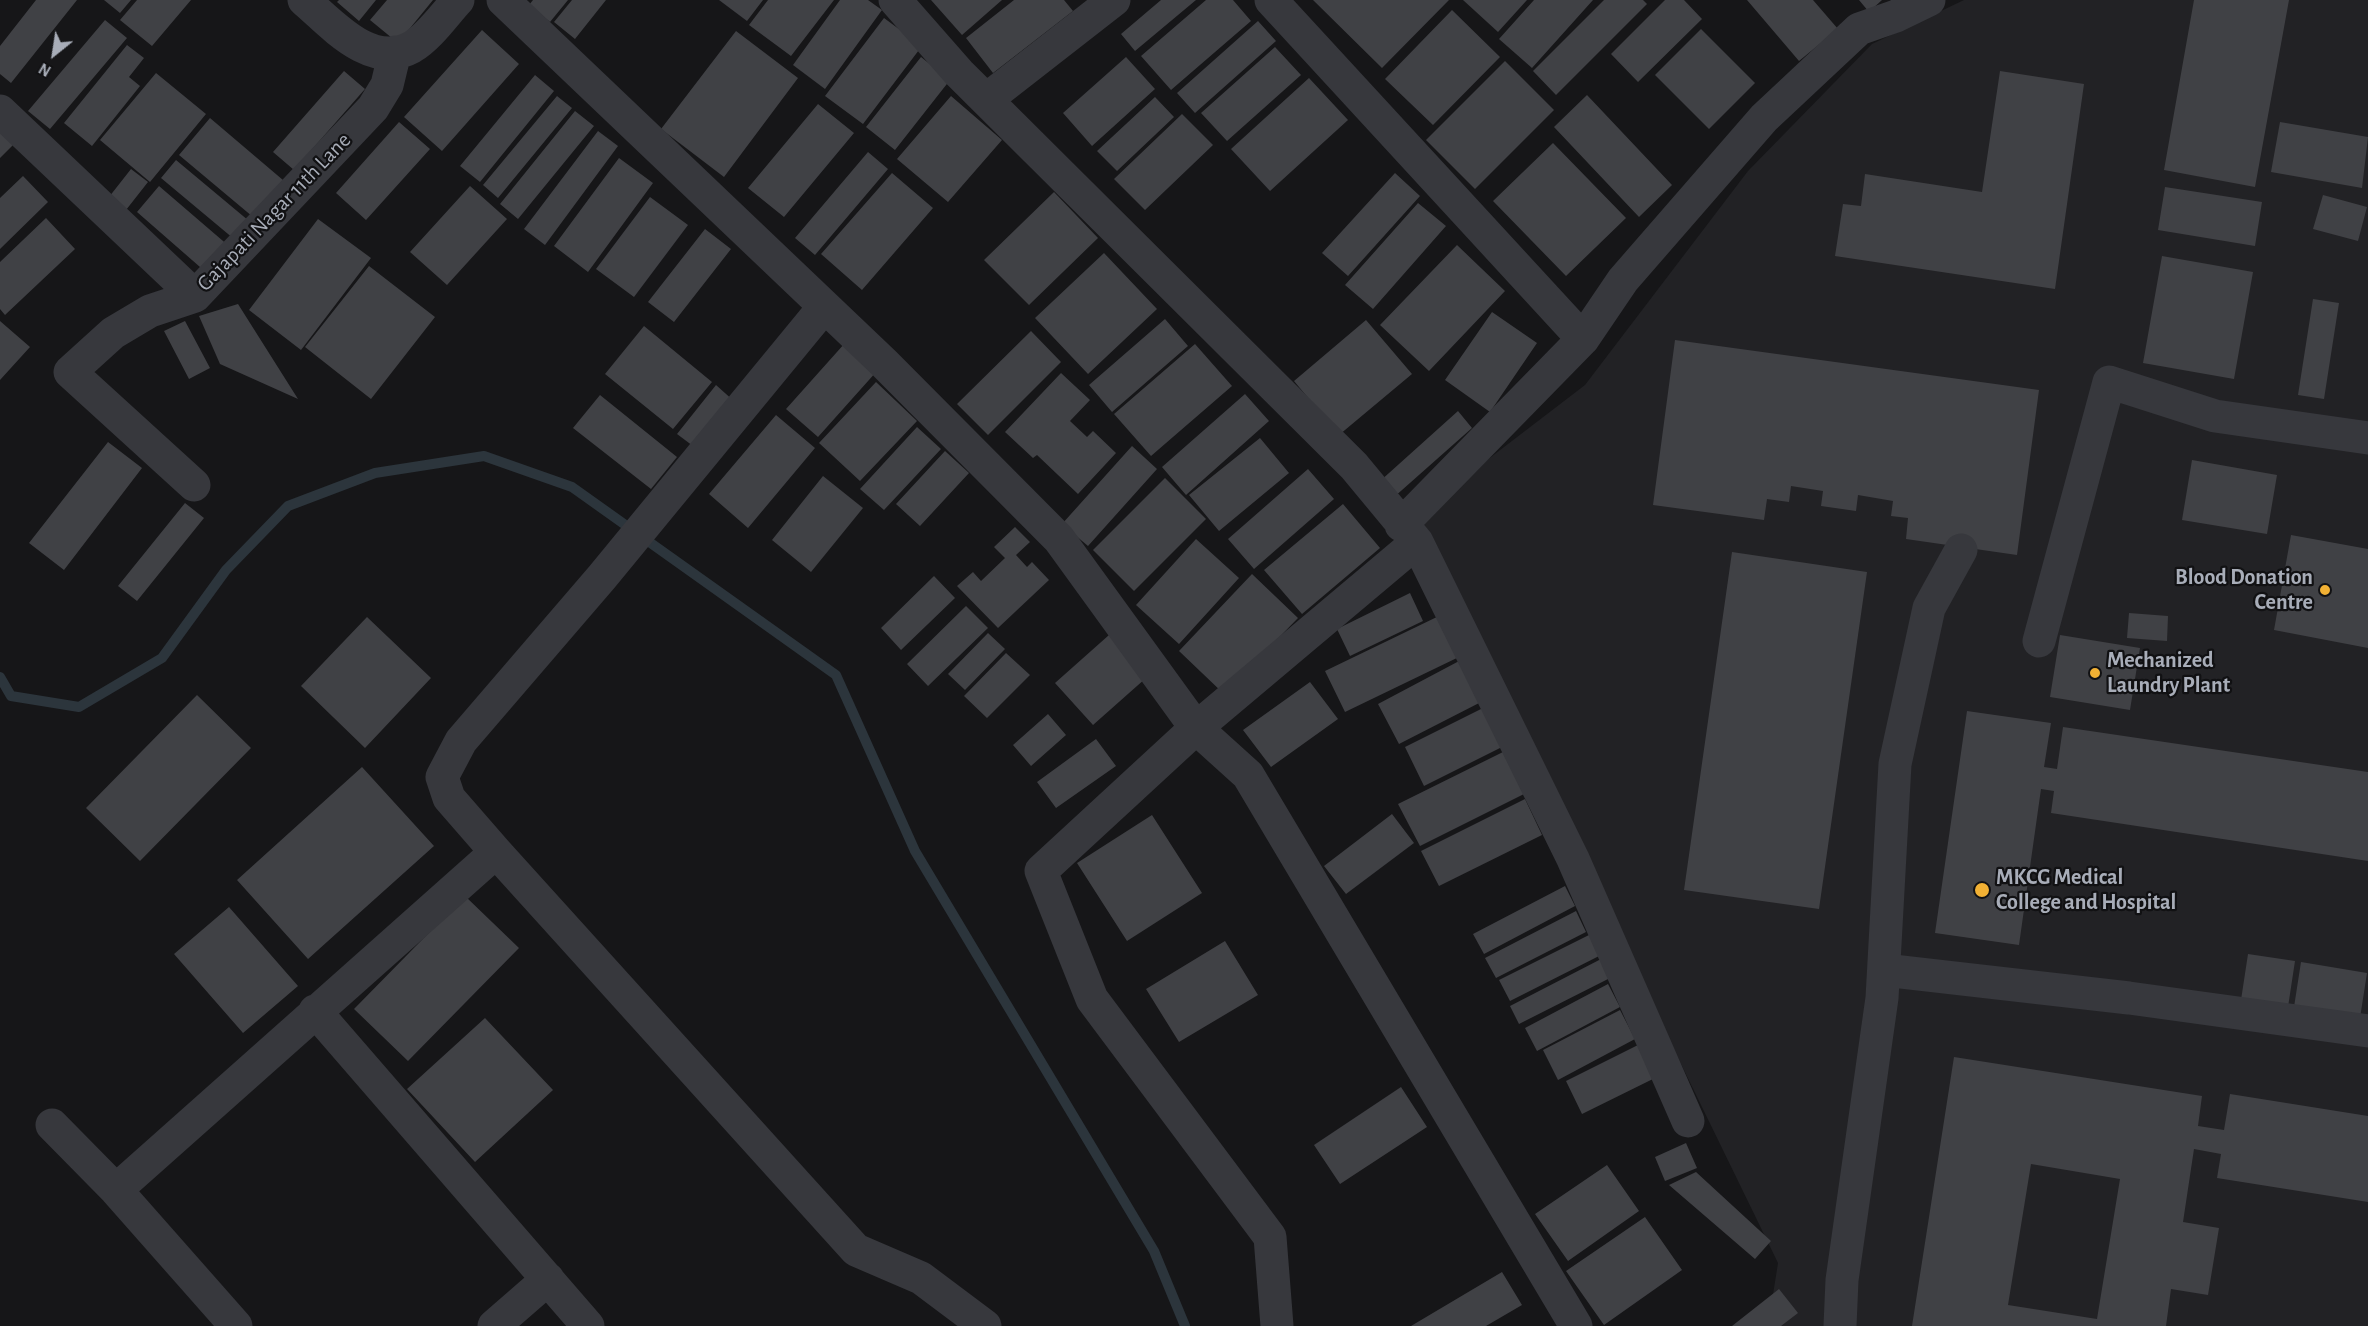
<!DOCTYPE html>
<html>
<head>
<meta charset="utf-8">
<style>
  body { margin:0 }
  #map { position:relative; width:2368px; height:1326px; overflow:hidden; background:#161618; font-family:"Alegreya Sans",sans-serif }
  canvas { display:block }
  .north { position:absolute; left:24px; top:24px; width:60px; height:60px; -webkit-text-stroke:4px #111113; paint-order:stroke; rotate:210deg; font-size:16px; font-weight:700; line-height:24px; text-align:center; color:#a8adb8 }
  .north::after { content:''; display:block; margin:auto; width:21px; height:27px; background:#a8adb8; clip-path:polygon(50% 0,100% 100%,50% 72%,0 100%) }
</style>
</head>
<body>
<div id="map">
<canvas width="2368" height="1326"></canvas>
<div class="north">N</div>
</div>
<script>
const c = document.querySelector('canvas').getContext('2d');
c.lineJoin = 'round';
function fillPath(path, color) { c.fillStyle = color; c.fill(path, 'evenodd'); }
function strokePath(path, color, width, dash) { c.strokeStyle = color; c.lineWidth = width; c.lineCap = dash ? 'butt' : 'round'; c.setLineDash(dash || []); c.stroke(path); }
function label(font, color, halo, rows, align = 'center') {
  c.font = font + ' "Alegreya Sans",sans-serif'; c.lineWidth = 4.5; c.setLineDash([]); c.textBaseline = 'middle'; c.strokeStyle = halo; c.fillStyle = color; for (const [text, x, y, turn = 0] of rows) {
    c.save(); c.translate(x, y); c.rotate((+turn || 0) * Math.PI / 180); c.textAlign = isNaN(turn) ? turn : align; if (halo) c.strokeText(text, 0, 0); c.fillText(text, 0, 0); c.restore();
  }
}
fillPath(new Path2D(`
  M1964 0H2368V1326H1768L1778 1263 1414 516 1585 385 1748 171 1872 44Z`), '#222225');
strokePath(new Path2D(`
  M0 677 11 696 79 707 162 658 226 570 288 506 375 473 484 456 572 487 836 675 915 851 1154 1251 1185 1326`), '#2c353c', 10);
fillPath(new Path2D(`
  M36 0H77L11 83 0 74V46Z
  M104 0H131L120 13Z
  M137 0H191L152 46 120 20Z
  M339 0H376L359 21 337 2Z
  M387 0H433L398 43 370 20Z
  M533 0H568L550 22 529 5Z
  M572 0H606L575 39 554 22Z
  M719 0H763L747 21Z
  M768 0H834L791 56 749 25Z
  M840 0H868L882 10 825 89 793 65Z
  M931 0H1002L962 35Z
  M1014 0H1064L1073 11 993 73 966 38Z
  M1161 0H1196L1135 51 1121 34Z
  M1206 0H1233L1251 21 1171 90 1141 56Z
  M1313 0H1449L1382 68Z
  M1463 0H1527L1498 32Z
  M1534 0H1593L1532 68 1499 39Z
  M1604 0H1643L1647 4 1556 95 1533 71Z
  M1665 0H1684L1702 19 1638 82 1611 54Z
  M1747 0H1813L1838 29 1799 61Z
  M1859 0H1882L1869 12Z
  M2194 0H2289L2255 187 2164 170Z
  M1452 10 1500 57 1433 125 1385 79Z
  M884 18 922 46 863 124 825 96Z
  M105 20 127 38 50 129 28 111Z
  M1258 21 1276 41 1195 113 1177 93Z
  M1701 29 1755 83 1709 129 1655 75Z
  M482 30 519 64 442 151 404 117Z
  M736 31 798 78 724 177 661 129Z
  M127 45 144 58 129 77 140 86 92 146 64 123Z
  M1275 47 1301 75 1227 141 1201 113Z
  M921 57 950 80 895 150 866 127Z
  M1126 57 1155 89 1092 146 1063 113Z
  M1505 61 1554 110 1475 189 1426 140Z
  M344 71 365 89 294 170 273 152Z
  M2000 71 2084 84 2055 289 1835 256 1843 204 1861 206 1865 174 1982 192Z
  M156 73 206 114 150 182 100 140Z
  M535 75 554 91 480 182 460 166Z
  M1309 78 1348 120 1270 191 1231 149Z
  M1587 95 1672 185 1639 217 1554 127Z
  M557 96 572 108 498 198 483 185Z
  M951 96 1002 140 948 202 897 159Z
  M1155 97 1174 117 1117 171 1097 151Z
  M818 104 854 133 784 217 748 188Z
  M575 111 594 126 518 219 500 204Z
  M1182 114 1213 145 1145 210 1114 179Z
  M210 118 290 186 259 222 179 155Z
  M399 122 430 149 366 220 336 193Z
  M2280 122 2368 137 2362 188 2271 172Z
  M0 131 13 145 0 158Z
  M598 131 618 146 545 245 524 229Z
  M1553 143 1626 218 1566 276 1493 201Z
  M868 152 888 169 815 255 795 238Z
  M619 158 653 183 588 272 554 246Z
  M176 160 255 226 240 244 161 178Z
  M131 169 148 182 126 210 109 197Z
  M892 173 933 208 862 290 821 254Z
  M1395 173 1420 196 1348 276 1322 253Z
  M23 176 48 202 0 249V198Z
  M159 186 230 247 208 274 137 212Z
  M470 186 507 219 447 285 410 252Z
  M2165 187 2262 202 2255 246 2158 230Z
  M1054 192 1098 238 1029 305 984 260Z
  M2323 195 2367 207 2358 241 2313 229Z
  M650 197 688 225 634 297 596 269Z
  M1418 203 1446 226 1373 309 1345 285Z
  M46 218 75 249 5 315 0 309V262Z
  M318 219 371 258 301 350 249 310Z
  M705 229 731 249 674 322 648 302Z
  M1457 245 1505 291 1429 371 1380 325Z
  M1104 253 1157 309 1088 374 1035 318Z
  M2162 256 2253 272 2234 379 2143 363Z
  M369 266 435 317 371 399 305 347Z
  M2313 299 2339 303 2324 399 2298 395Z
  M238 304 298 399 220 364 199 316Z
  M1492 312 1537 343 1490 412 1445 380Z
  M1165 319 1188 346 1112 412 1089 385Z
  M1366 320 1412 374 1339 435 1294 381Z
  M0 321 30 347 0 380Z
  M185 321 210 368 189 379 164 331Z
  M644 326 712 382 673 429 605 374Z
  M1031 331 1061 362 988 435 957 404Z
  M1675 340 2039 390 2017 555 1906 539 1908 518 1891 516 1893 501 1858 495 1856 511 1821 506 1823 491 1791 486 1789 502 1767 499 1764 520 1653 505Z
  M845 343 877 371 818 437 786 409Z
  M1195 344 1232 386 1151 456 1114 414Z
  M1061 373 1090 400 1070 421 1087 437 1093 431 1116 453 1078 494 1037 455 1033 458 1005 432Z
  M876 382 917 421 860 481 819 443Z
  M716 385 735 402 697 449 677 434Z
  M1245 394 1269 421 1186 495 1162 467Z
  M600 395 677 457 651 489 573 428Z
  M1458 411 1472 428 1393 498 1379 482Z
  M776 415 815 448 748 528 709 494Z
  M917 427 941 449 884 510 860 489Z
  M1260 438 1289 473 1219 531 1189 495Z
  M108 442 142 468 64 570 29 543Z
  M1132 446 1157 469 1088 546 1062 524Z
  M945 451 969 473 920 526 896 504Z
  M2192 460 2277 475 2267 534 2182 520Z
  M1308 469 1334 499 1254 569 1228 539Z
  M823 476 863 508 811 572 772 540Z
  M1165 478 1206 519 1134 591 1093 550Z
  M185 503 204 518 137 601 118 586Z
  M1343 504 1380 548 1302 614 1264 570Z
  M1015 527 1030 542 1016 555 1027 567 1032 562 1049 580 998 628 957 586 973 572 981 581 1005 558 994 547Z
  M2291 535 2368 549V648L2274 630Z
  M1196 539 1239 578 1179 644 1136 605Z
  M1732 552 1867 572 1819 909 1684 890Z
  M1252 574 1298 618 1224 694 1179 651Z
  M934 576 955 598 901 650 881 628Z
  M1410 593 1423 621 1350 656 1337 629Z
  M966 606 988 628 928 686 907 664Z
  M2129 613 2168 616 2167 641 2127 638Z
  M1441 615 1461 656 1345 712 1325 671Z
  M367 617 431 678 365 748 301 686Z
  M988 633 1005 649 965 690 948 674Z
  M1109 635 1146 678 1093 725 1055 683Z
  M2060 635 2140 648 2130 710 2050 697Z
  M1006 653 1030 675 987 718 964 696Z
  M1461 660 1483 701 1399 744 1378 704Z
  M1310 682 1338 719 1271 767 1243 730Z
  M197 695 251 748 140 861 86 808Z
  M1489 705 1508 744 1424 786 1405 747Z
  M1967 711 2051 723 2044 767 2057 769 2063 727 2368 772V861L2051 813 2054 791 2041 789 2019 945 1935 933Z
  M1048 714 1066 735 1031 766 1013 745Z
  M1096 739 1116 766 1056 808 1037 782Z
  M1503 752 1524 794 1420 846 1398 804Z
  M362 767 434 846 308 959 237 880Z
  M1525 799 1542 835 1439 886 1421 851Z
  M1392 814 1414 843 1346 894 1324 866Z
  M1152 815 1202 893 1127 941 1077 863Z
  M1565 886 1575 906 1484 954 1473 934Z
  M465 896 519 948 408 1061 354 1009Z
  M229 907 298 986 243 1033 174 954Z
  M1576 911 1586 932 1496 978 1485 958Z
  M1593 933 1603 954 1510 1001 1499 980Z
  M1225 941 1258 995 1179 1042 1146 989Z
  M2248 954 2295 961 2288 1007 2241 1000Z
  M1603 958 1612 977 1519 1024 1510 1006Z
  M2301 962 2367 973 2360 1018 2294 1007Z
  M1608 984 1620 1007 1537 1051 1525 1028Z
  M1620 1010 1635 1039 1558 1080 1543 1050Z
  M485 1018 553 1090 475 1162 407 1089Z
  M1642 1043 1659 1076 1582 1114 1566 1081Z
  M1954 1057 2202 1096 2198 1126 2224 1130 2230 1094 2368 1116V1202L2217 1178 2221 1154 2194 1149 2183 1222 2219 1228 2208 1295 2171 1289 2166 1326H1912ZM2031 1164 2120 1179 2097 1319 2008 1305Z
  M1401 1087 1427 1127 1340 1184 1314 1145Z
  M1686 1143 1697 1168 1665 1181 1655 1157Z
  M1607 1165 1639 1211 1568 1261 1535 1214Z
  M1696 1172 1771 1241 1755 1259 1669 1185Z
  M1645 1217 1682 1270 1604 1325 1566 1271Z
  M1502 1272 1522 1305 1486 1326H1411Z
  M1779 1289 1798 1313 1781 1326H1732Z`), '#404145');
strokePath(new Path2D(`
  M304 0C332 24 371 70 412 47 430 36 444 15 458 0
  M503 0 883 362 1059 539 1196 728 1248 775 1576 1326
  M895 0 959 73 1354 466 1417 542 1573 859 1688 1121
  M1271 0 1583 339
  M987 99 1114 0
  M0 111 195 296 373 108 387 85 395 52
  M824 307 602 577 461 741 442 777 449 798 496 852 856 1250 921 1278 985 1326
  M194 485 70 372 113 333 150 311 195 296
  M1401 525 1583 339 1623 280 1764 118 1859 29 1896 16 1929 0
  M2039 641 2109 382 2215 416 2368 438
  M1884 970 2129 998 2368 1031
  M315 1011 588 1326
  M52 1125 116 1190 236 1326
  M116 1190 496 852
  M494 1326 548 1279
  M1277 1326 1270 1237 1092 999 1041 871 1196 728 1417 542
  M1840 1326 1842 1280 1882 998 1895 764 1929 608 1961 550`), '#37383d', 33);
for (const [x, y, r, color] of [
  [2325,590,6,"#f2b134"],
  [2095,673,6,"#f2b134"],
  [1982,890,8,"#f2b134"]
]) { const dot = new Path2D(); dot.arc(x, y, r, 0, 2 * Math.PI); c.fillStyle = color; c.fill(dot); strokePath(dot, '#111113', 2); }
label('22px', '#a8adb8', '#111113', [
  ["Gajapati Nagar 11th Lane",274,212,-46]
]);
label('bold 22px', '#a8adb8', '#111113', [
  ["Blood Donation",2313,577,"right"],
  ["Centre",2313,602,"right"],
  ["Mechanized",2107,660],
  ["Laundry Plant",2107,685],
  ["MKCG Medical",1996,877],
  ["College and Hospital",1996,902]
], 'left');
</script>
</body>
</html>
